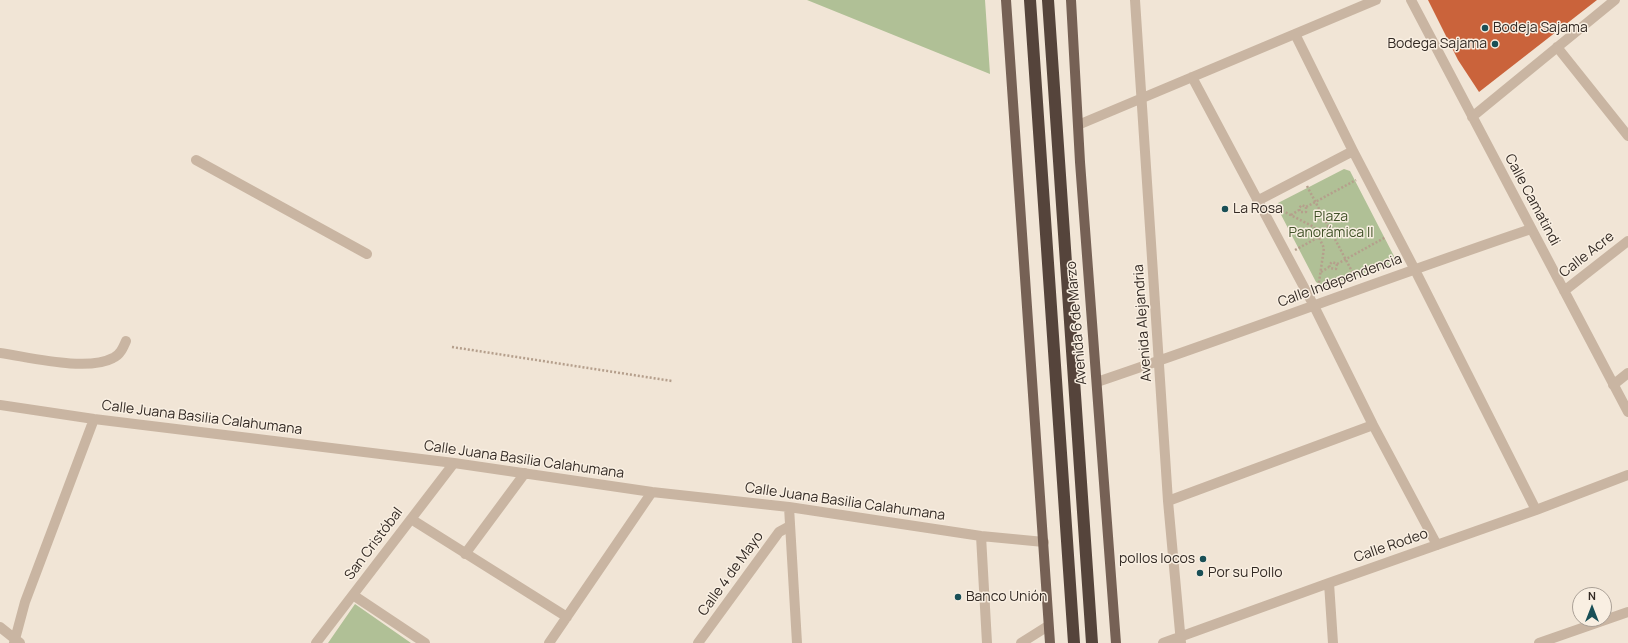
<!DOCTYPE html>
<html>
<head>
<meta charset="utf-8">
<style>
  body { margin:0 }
  #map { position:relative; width:1628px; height:643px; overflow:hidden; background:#f1e5d6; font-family:Manrope,sans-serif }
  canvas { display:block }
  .north { position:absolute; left:1572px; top:587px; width:40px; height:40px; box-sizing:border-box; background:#f9efe2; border:1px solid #aaa096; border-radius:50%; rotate:0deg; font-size:11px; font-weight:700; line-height:16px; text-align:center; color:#332a24 }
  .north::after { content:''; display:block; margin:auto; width:14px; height:18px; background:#194f56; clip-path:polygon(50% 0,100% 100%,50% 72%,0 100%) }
</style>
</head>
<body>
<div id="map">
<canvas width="1628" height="643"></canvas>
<div class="north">N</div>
</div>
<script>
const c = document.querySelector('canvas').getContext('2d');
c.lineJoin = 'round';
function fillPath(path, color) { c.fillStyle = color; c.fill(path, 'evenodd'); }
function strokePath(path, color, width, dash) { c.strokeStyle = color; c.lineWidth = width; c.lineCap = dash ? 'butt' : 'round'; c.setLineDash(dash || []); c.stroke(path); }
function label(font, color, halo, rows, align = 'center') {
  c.font = font + ' Manrope,sans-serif'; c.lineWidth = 3; c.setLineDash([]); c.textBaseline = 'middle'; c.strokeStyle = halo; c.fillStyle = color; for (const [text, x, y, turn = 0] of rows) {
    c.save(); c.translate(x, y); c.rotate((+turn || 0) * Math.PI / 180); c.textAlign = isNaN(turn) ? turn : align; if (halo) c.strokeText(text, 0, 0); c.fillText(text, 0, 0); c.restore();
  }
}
fillPath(new Path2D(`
  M807 0H985L990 74Z
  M1344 169 1350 171 1396 260 1394 263 1324 287 1316 282 1277 207 1278 203Z
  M355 604 411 643H328Z`), '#b0c096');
fillPath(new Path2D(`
  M1428 0H1597L1479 92 1458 60Z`), '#ca633b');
strokePath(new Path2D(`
  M1307 186 1356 279
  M1275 207 1314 227 1324 248 1318 289
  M1306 207V212H1300L1299 208 1302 205 1306 207 1356 180
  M1291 215 1299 210
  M1295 250 1319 237
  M1337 264 1336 269 1330 268 1329 265 1332 262 1337 264 1386 237
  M1321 272 1329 267
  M452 347 672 381`), '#b59f8c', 2.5, [2, 2]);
strokePath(new Path2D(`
  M1135 0 1168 501 1181 643
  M1411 0 1628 412
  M1295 34 1353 151 1414 268 1536 510
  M1557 47 1628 136
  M1192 77 1314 306 1373 425 1437 545
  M1472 117 1615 0
  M1078 125 1376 0
  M196 160 367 254
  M1257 201 1353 151
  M1564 291 1628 241
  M0 353C29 357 87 372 113 358 120 355 123 348 126 341
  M1097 382C1242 333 1386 278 1531 229
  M1613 385 1628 373
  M0 405 94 419 454 463 652 492 789 507 981 536 1044 542
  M1168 501 1373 425
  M789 507 797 643
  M411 519 567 617
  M981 536 987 643
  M465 554 525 473
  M1329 583 1333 643
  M353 595 425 643
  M0 627 20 643
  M14 643 25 602 94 419
  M316 643 454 463
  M549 643 652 492
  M698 643 779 532 790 526
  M1021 643 1048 626
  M1163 643 1329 583 1536 510 1628 475
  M1539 643 1628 612`), '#c9b5a2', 10);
strokePath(new Path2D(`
  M1006 0 1050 643
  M1071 0 1080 162 1116 643`), '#766155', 10);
strokePath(new Path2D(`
  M1030 0 1074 643
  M1048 0 1092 643`), '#55443b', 12);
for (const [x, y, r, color] of [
  [1485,28,4,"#194f56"],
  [1495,44,4,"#194f56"],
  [1225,209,4,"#194f56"],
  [1203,559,4,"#194f56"],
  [1200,573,4,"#194f56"],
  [958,597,4,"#194f56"]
]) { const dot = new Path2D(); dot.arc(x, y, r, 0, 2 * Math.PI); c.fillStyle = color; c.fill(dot); strokePath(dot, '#f9efe2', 1.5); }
label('14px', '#332a24', '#f9efe2', [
  ["Bodeja Sajama",1493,28],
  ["Bodega Sajama",1487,44,"right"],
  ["La Rosa",1233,209],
  ["pollos locos",1195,559,"right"],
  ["Por su Pollo",1208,573],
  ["Banco Unión",966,597]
], 'left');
label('14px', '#332a24', '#f9efe2', [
  ["Calle Camatindi",1532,200,62],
  ["Calle Acre",1587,255,-38],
  ["Calle Independencia",1340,281,-20],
  ["Avenida 6 de Marzo",1077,323,-95],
  ["Avenida Alejandria",1143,323,-94],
  ["Calle Juana Basilia Calahumana",202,418,7],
  ["Calle Juana Basilia Calahumana",524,460,8],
  ["Calle Juana Basilia Calahumana",845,502,8],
  ["San Cristóbal",374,544,-53],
  ["Calle Rodeo",1391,546,-19],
  ["Calle 4 de Mayo",731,574,-54]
]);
label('14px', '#415228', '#f9efe2', [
  ["Plaza",1331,217],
  ["Panorámica II",1331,233]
]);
</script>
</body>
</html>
